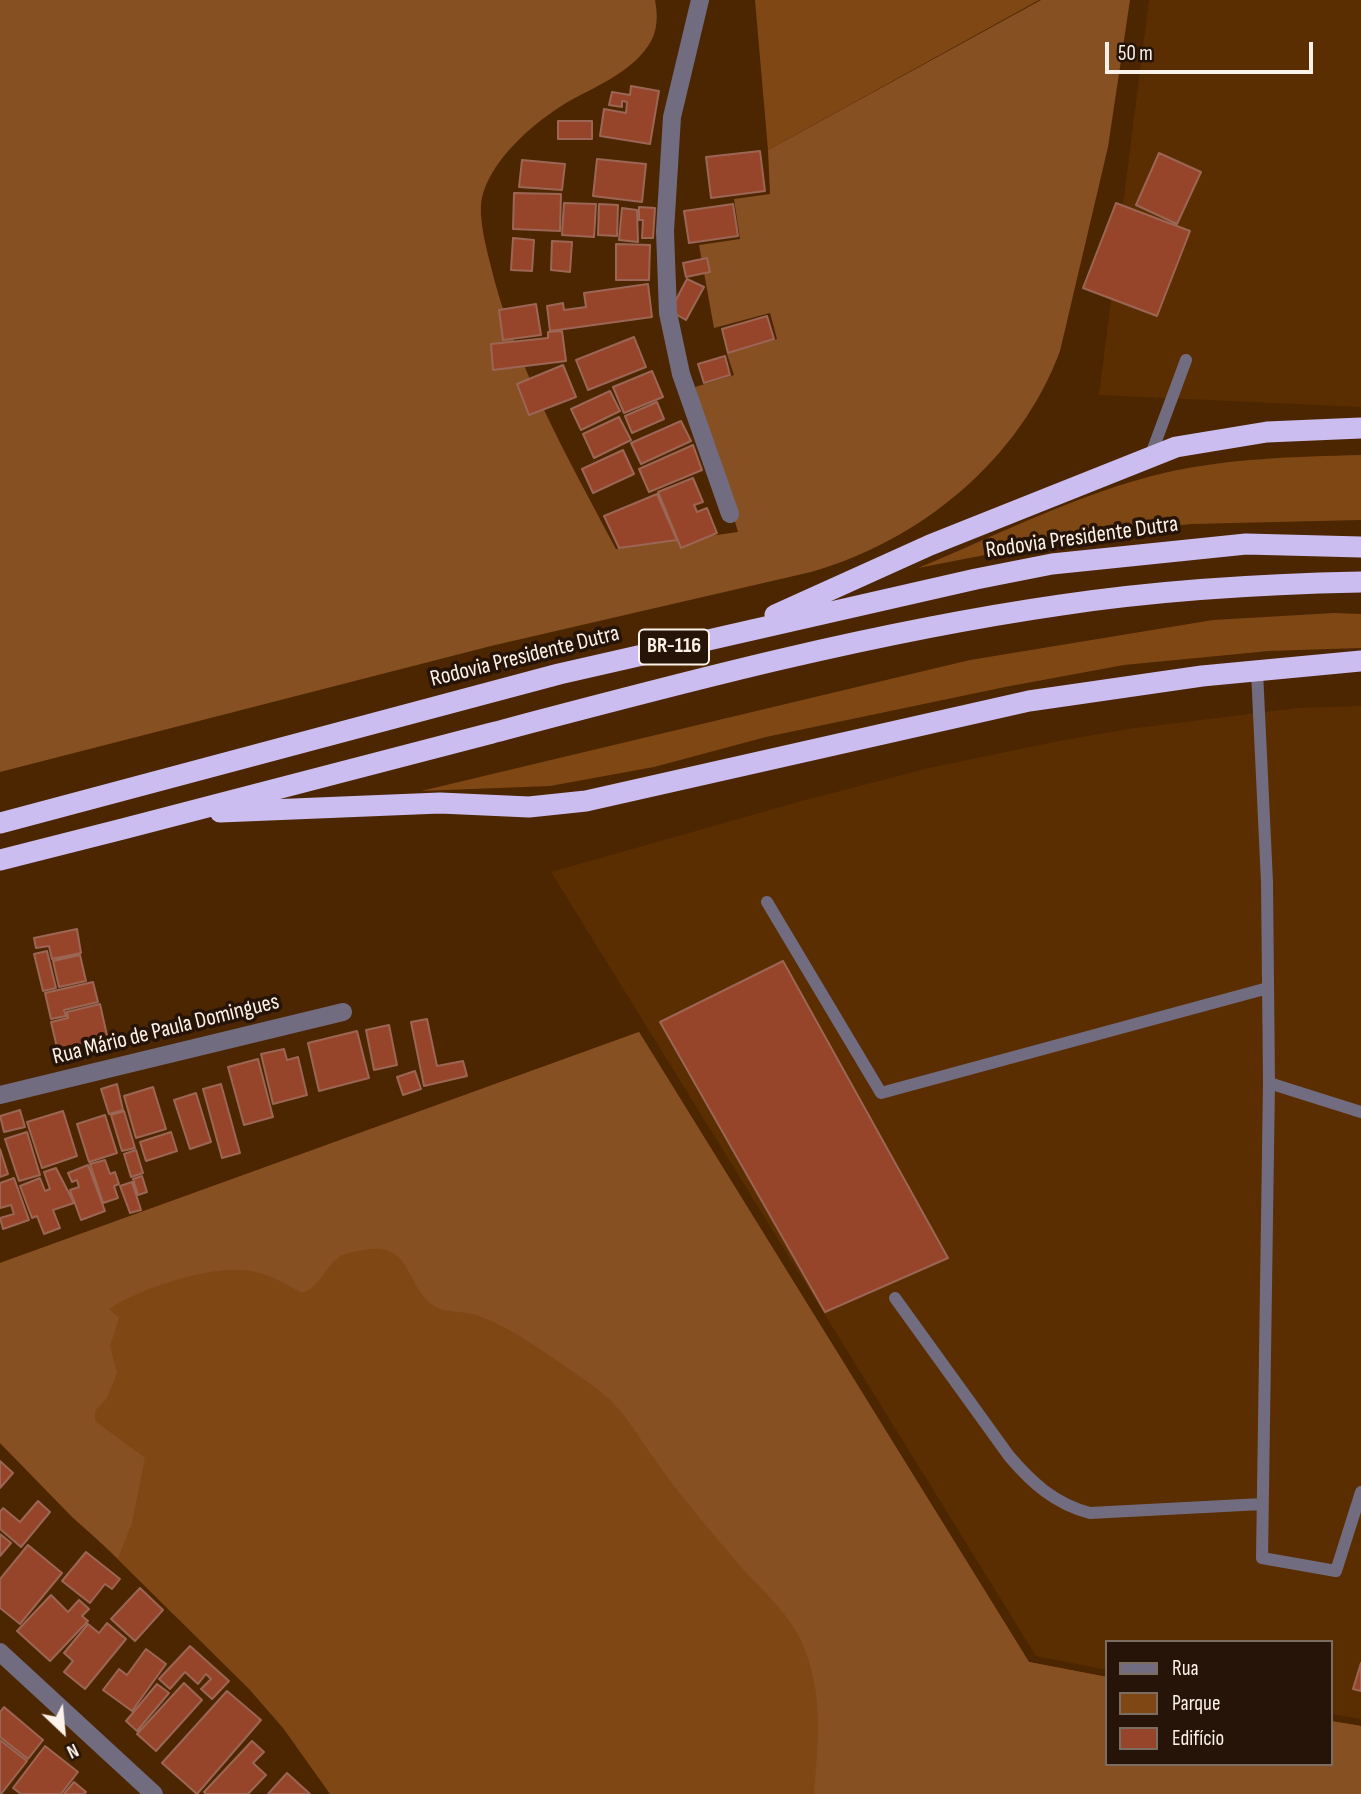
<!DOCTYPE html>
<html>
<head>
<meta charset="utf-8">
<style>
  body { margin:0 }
  #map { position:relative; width:1361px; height:1794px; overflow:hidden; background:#4c2601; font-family:"Sofia Sans Condensed",sans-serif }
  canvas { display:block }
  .legend { position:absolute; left:1105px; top:1640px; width:228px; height:126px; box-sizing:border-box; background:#251407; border:2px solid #7b6d62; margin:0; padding:9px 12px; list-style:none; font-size:21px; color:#fcf2ea }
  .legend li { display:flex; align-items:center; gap:14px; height:35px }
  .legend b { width:35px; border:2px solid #7b6d62 }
  .north { position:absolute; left:28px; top:1696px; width:70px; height:70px; -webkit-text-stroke:5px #251407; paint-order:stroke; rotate:154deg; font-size:19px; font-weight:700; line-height:28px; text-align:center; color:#fcf2ea }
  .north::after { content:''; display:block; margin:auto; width:24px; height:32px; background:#fcf2ea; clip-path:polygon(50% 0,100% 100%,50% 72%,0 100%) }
  .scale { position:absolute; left:1105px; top:42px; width:208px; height:32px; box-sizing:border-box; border:4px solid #fcf2ea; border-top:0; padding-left:9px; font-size:21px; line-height:24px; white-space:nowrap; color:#fcf2ea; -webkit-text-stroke:5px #251407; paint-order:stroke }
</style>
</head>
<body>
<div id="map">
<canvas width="1361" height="1794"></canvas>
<ul class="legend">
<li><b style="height:9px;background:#726c81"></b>Rua</li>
<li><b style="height:19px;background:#7e4714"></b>Parque</li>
<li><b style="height:19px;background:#97452a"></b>Edifício</li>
</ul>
<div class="north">N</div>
<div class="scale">50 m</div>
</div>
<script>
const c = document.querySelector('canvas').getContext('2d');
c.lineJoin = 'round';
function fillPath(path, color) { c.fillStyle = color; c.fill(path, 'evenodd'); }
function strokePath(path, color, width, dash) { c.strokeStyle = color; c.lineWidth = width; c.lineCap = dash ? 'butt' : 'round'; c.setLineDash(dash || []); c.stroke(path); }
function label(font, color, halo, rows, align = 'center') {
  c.font = font + ' "Sofia Sans Condensed",sans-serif'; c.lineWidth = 7; c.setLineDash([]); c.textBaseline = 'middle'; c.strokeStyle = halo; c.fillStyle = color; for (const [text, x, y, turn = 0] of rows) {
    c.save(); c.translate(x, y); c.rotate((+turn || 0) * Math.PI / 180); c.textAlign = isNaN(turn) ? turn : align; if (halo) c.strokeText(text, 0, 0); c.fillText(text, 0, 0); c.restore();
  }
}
fillPath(new Path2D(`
  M1149 0H1361V407L1099 395Z
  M1361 706V1719L1331 1714V1642H1107V1670L1036 1656 551 872 798 802 929 768 1054 742 1128 729 1297 708Z`), '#5a2e01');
fillPath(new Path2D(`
  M755 0H1039L768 150Z
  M1361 455V520L1192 524 1088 535 918 568C998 535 1079 493 1164 473 1229 458 1294 457 1361 455Z
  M1334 613 1361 614V648L1269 651 1124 665 1005 687 766 737 654 767 550 786 421 791 970 660 1213 620Z
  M639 1032 1029 1662 1107 1677V1764H1331V1721L1361 1726V1794H330L283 1728 249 1689 0 1443V1263Z`), '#7e4714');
fillPath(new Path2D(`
  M0 0H655C658 16 658 32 648 46 630 73 594 87 566 103 533 123 484 165 481 206 480 224 486 246 490 263 514 364 568 458 616 549L738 532 695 387 734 375 727 354 777 339 770 313 714 328 699 245 740 239 734 199 770 194 768 150 1041 0H1130L1108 147 1060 351C1020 459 921 541 811 572L491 646 0 772Z
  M639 1032 1029 1662 1107 1677V1764H1331V1721L1361 1726V1794H814C818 1742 824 1692 802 1643 788 1611 758 1587 736 1561 707 1527 678 1493 653 1457 634 1430 620 1404 592 1385 557 1361 518 1331 479 1316 464 1310 446 1314 433 1305 411 1291 410 1252 381 1249 371 1248 347 1252 339 1257 324 1268 321 1286 302 1293 283 1282 264 1271 242 1270 205 1267 139 1289 109 1309L119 1318 110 1346 117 1373 107 1398 95 1411V1421L145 1458 132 1523 118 1558 72 1517 0 1443V1263Z`), '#865022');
const building = new Path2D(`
  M631 86 659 91 650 144 600 136 604 109 626 113 627 102 622 101V107L609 105 612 92 630 95Z
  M558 121H592V139H558Z
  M760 151 765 191 711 198 706 157Z
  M1159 153 1201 172 1177 224 1136 205Z
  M597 159 646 164 642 202 593 196Z
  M522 160 565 164 562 190 519 187Z
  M514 193 561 194 560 231 513 229Z
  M564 203 596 204 594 237 562 235Z
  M1116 203 1190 231 1157 316 1083 288Z
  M599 204 618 205 617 236 598 235Z
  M733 204 738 236 689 243 684 211Z
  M639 207 655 208 653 238H642L643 220H639Z
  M622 208 637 210 638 242 619 240Z
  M513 238 534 240 532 271 511 270Z
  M552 241 572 242 570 272 551 270Z
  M616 244 650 245 649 280H616Z
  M707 258 710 272 686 277 683 263Z
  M687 279 704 287 686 320 670 311Z
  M648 284 652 317 550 331 547 306 563 303 564 310 586 307 584 293Z
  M536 304 541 335 503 340 499 310Z
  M767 316 774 339 728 353 722 329Z
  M562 331 566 361 493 370 491 344 548 338V332Z
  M634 337 646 367 588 390 576 360Z
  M725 356 730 375 704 383 698 364Z
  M563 365 576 397 529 415 517 384Z
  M652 371 663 397 624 413 613 387Z
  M610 391 620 411 581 430 571 409Z
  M657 402 664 419 632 433 625 416Z
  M619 417 631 440 594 458 583 434Z
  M681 421 691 441 641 464 631 443Z
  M693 445 702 470 649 492 639 469Z
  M623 450 634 474 593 493 582 469Z
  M693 478 703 502 694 505 697 512 707 508 717 533 681 548 658 492Z
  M657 494 677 540 619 548 604 516Z
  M77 929 81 953 52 959 49 946 36 948 34 938Z
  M47 951 56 988 43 991 34 954Z
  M80 955 86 981 59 987 53 961Z
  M783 961 948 1258 825 1312 660 1022Z
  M93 982 98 1002 64 1010 66 1016 51 1019 45 993Z
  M100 1004 108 1040 58 1052 51 1022 68 1018 67 1012Z
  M427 1019 437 1066 463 1061 467 1076 424 1086 411 1022Z
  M389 1025 397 1065 374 1070 366 1030Z
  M357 1031 369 1078 319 1091 308 1043Z
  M284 1049 287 1060 298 1057 307 1095 273 1104 261 1054Z
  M258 1059 273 1117 244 1125 228 1067Z
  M415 1071 421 1089 403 1095 397 1077Z
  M117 1084 123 1110 109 1114 101 1089Z
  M221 1084 240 1153 222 1158 203 1089Z
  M153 1087 166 1129 136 1138 124 1096Z
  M196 1093 211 1142 190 1149 174 1100Z
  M20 1110 25 1127 4 1132 0 1116Z
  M63 1111 77 1156 42 1168 27 1122Z
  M124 1111 135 1148 122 1151 111 1115Z
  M105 1115 117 1153 89 1162 77 1124Z
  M27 1132 40 1175 19 1181 5 1139Z
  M171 1132 177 1151 146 1161 140 1142Z
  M0 1149 8 1174 0 1177Z
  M136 1150 143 1173 131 1177 124 1154Z
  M105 1160 110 1174 115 1172 119 1184 114 1186 118 1198 103 1203 90 1164Z
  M88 1165 105 1211 81 1220 70 1190 79 1187 77 1180 72 1182 68 1173Z
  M56 1168 74 1203 53 1210 60 1228 44 1234 37 1216 32 1218 20 1186 40 1178 45 1191 50 1189 44 1172Z
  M142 1176 147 1192 138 1195 133 1179Z
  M14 1178 29 1220 3 1229 0 1218 14 1214 11 1205 0 1208V1183Z
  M132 1182 141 1210 130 1213 120 1186Z
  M0 1461 13 1473 0 1488Z
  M38 1501 50 1512 21 1547 0 1529V1512L3 1508 20 1522Z
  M0 1534 11 1543 0 1556Z
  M28 1545 62 1573 20 1624 0 1608V1579Z
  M86 1552 120 1579 112 1589 105 1584 90 1603 62 1581Z
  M140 1588 163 1610 135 1641 111 1619Z
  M51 1595 68 1612 79 1600 89 1609 82 1616 88 1621 50 1661 17 1631Z
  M107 1623 126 1639 85 1689 64 1672 73 1661 64 1653 88 1624 99 1633Z
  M190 1646 229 1681 212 1699 201 1689 211 1679 206 1674 198 1684 185 1672 170 1689 159 1679Z
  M146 1649 166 1664 132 1711 103 1690 119 1669 127 1675Z
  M1361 1663V1691L1353 1689Z
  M184 1683 202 1700 156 1751 137 1734Z
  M157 1684 169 1693 137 1731 126 1721Z
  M227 1691 261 1720 197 1794 162 1763Z
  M4 1707 43 1740 28 1759 0 1737V1712Z
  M0 1740 27 1761 1 1794H0Z
  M252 1741 264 1752 253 1763 266 1775 248 1794H206L204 1792Z
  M45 1746 78 1772 61 1794H21L13 1788Z
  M287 1773 310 1794H268Z
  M74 1782 86 1792 84 1794H64Z`);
fillPath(building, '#97452a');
strokePath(building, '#9b6655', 2);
strokePath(new Path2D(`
  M1150 457 1186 360
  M1257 671 1267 882 1269 1083 1262 1558 1336 1571 1361 1492
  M767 902 881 1093 1268 988
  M1269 1083 1361 1112
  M895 1298 1009 1456C1032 1483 1055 1504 1090 1513L1262 1504`), '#726c81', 12);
strokePath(new Path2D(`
  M700 0 672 117 665 231 668 313 681 374 730 514
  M0 1095 343 1012
  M0 1652 154 1794`), '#726c81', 18);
strokePath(new Path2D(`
  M775 615 930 545 1176 447 1267 432 1361 428
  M220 812 440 803 529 807 586 801 1029 701 1202 676 1361 661
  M0 823 559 674 976 579 1052 564 1246 544 1361 547
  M0 860C163 819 326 777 488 734 677 684 867 633 1061 605 1161 590 1261 584 1361 582`), '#ccbdf0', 21);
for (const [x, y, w] of [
  [674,647,70]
]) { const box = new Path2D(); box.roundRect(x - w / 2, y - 17.5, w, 35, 5); c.fillStyle = '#251407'; c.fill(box); strokePath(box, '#fcf2ea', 2); }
label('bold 21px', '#fcf2ea', null, [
  ["BR-116",674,647]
]);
label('23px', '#fcf2ea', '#251407', [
  ["Rodovia Presidente Dutra",1082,538,-8],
  ["Rodovia Presidente Dutra",525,657,-14],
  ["Rua Mário de Paula Domingues",166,1030,-14]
]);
</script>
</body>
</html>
